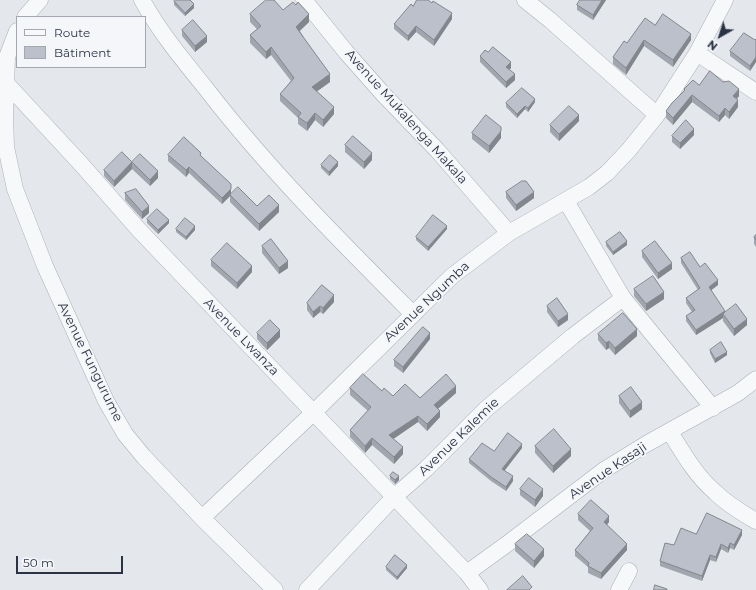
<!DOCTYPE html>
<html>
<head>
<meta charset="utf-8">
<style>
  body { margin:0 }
  #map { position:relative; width:756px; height:590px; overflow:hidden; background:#e4e7ec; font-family:Montserrat,sans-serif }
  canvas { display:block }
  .legend { position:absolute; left:16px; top:16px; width:130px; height:52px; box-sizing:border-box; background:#f4f6f9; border:1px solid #a4a8b1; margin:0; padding:5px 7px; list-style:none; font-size:12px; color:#2b3445 }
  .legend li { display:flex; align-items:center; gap:8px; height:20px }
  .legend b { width:20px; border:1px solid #a4a8b1 }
  .north { position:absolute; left:700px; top:16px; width:40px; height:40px; -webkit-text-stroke:3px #f4f6f9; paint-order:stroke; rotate:219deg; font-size:11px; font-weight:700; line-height:16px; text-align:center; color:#2b3445 }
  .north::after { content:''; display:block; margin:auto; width:14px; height:18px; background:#2b3445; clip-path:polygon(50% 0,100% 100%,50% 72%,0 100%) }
  .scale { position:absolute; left:16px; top:556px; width:107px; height:18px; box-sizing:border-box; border:2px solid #2b3445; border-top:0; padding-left:5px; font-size:12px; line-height:14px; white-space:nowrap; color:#2b3445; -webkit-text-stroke:3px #f4f6f9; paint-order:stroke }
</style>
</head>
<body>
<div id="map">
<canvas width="756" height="590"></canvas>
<ul class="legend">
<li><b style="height:5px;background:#f7f8fa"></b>Route</li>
<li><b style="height:11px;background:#bbc0ca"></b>Bâtiment</li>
</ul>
<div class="north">N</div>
<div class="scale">50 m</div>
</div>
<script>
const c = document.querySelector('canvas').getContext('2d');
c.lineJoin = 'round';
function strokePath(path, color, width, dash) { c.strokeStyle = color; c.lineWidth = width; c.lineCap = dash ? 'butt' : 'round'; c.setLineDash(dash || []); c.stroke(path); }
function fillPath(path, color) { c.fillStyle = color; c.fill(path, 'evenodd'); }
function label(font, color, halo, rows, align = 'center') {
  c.font = font + ' Montserrat,sans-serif'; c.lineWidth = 3.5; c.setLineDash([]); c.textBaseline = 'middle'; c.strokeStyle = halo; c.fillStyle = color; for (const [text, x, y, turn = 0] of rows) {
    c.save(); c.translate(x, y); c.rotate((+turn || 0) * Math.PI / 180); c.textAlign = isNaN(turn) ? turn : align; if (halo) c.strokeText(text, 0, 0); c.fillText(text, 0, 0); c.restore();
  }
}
const minor = new Path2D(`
  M142 0C159 31 182 59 204 86 267 168 340 241 413 314
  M304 0 346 52 384 95 437 150 509 233
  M525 0 550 20 657 115
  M25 17 40 0
  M17 31 7 57 5 115 6 147 15 189 45 266 106 401 125 434 144 457 202 518 275 590
  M697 53 756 92
  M5 82 81 164 139 230 467 573 480 590
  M566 201 623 298 713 408
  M670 432C683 453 696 476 715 492 727 504 742 513 756 521
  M202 518 313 413 452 276 509 233 589 187 607 173 628 151 657 115 697 53 725 0
  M467 573 507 544 604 470 648 443 738 393 756 379
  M307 590 394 497 426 469 486 409 573 336 623 298
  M619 590 629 571`);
strokePath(minor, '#a9aeb7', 17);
strokePath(minor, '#f7f8fa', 16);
fillPath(new Path2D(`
  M580 0H606L593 20 577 10V5Z
  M174 1 194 8 185 16 174 5Z
  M413 6 452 19 434 46 416 32 408 41 394 29V24Z
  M283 10 309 22 300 31 330 82 317 91 334 114 323 127 315 120 307 131 298 124V118L280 101V94L291 81 271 55 266 59 250 43V35L257 29 250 22V14Z
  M655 25 691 40 673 67 644 46 626 75 613 64V57L627 43Z
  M182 30 207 42 195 52 182 36Z
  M756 39V62L750 71 730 56V51L755 40Z
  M480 56 511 68 509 70 515 80 506 88 480 62Z
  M699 85 739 96 737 99 738 107 729 119 725 115 719 122 692 102 673 125 666 118V111L684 91V89Z
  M535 102 528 112 525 109 517 118 506 107V103Z
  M579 121 559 141 550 132V125Z
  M472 133 501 138 489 153 472 139Z
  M694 135 680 149 672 142V136Z
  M345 145 372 160 364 169 345 152Z
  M168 155 201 156 231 195 257 206 279 212 259 231 230 202V196L222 204 189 173 186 177 168 161Z
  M132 162 158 178 150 186 132 169 114 187 104 176V170Z
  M321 165 338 166 329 176 321 168Z
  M506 192 534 198 516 211 506 198Z
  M125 193 149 213 142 219 125 200Z
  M147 219 169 223 158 234 147 223Z
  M176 229 195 230 186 240 176 232Z
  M447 229 428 251 416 240V237Z
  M756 235V247L754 244V237Z
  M606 242 627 245 613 255 606 246Z
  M262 246 288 268 279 274 262 253Z
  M642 251 672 269 658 279 642 257Z
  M681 258 700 267 718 285 711 290 725 313 747 325 734 336 723 321V318L696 335 686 321V316L692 312 686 303V298L698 290 681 263Z
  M211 260 252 272 237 289 211 266Z
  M634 289 664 299 646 311 634 296Z
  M334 302 323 314 320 312 313 318 307 310V303Z
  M547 306 568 320 558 327 547 312Z
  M257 333 280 337 267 350 257 339Z
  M598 334 637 336 615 355 609 348 606 350 598 340Z
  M430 339 403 373 394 366V360Z
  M710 350 727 355 715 363 710 353Z
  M350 388 382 391 393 396 420 398 456 393 438 409 440 417 427 431 418 422 393 439 403 454 394 464 372 445 365 453 350 437V430L368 411 350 395Z
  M619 396 642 409 630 418 619 403Z
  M535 446 571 456 553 473 535 453Z
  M522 448 504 471 513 481 506 491 491 481 469 463V459L494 451Z
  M390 476 399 480 395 484 390 479Z
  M520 489 543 496 535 507 520 495Z
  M578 514 609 522 607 525 627 550 601 579 588 573V567L575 556V550L590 531 578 520Z
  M696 534 742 535 734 550 730 548 728 553 721 549 716 562 710 560 702 581 660 566V561L674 545Z
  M515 544 544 556 534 568 515 551Z
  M386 567 407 568 397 580 386 570Z`), '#a1a5ae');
fillPath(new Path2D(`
  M602 0H606L593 20V15Z
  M194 4V8L185 16V13Z
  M452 13V19L434 46V40Z
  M309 14V22L296 34V27Z
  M416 26V32L408 41V36Z
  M691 34V40L673 67V60Z
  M207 36V42L195 52V46Z
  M644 40V46L626 75V68Z
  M271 47V55L266 59V52Z
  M756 57V62L750 71V66Z
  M511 62V68L506 73V67Z
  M330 74V82L312 95V87Z
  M515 74V80L506 88V82Z
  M739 89V96L733 103V96Z
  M692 95V102L673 125V118Z
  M535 99V102L528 112V108Z
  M738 100V107L729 119V112Z
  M525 106V109L517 118V114Z
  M334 107V114L323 127V120Z
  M725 108V115L719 122V116Z
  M315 113V120L307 131V123Z
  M579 115V121L559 141V134Z
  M694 129V135L680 149V143Z
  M501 131V138L489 153V146Z
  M372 153V160L364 169V162Z
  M132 162V169L114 187V181Z
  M338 162V166L329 176V172Z
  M189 167V173L186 177V170Z
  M158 171V178L150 186V180Z
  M231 189V195L222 204V198Z
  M534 192V198L516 211V205Z
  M279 205V212L259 231V224Z
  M149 206V213L142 219V212Z
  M169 220V223L158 234V230Z
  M195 226V230L186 240V237Z
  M447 226V229L428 251V247Z
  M627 241V245L613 255V252Z
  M288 261V268L279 274V268Z
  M672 263V269L658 279V273Z
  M252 266V272L237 289V283Z
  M718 280V285L709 292V287Z
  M664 292V299L646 311V304Z
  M334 295V302L323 314V308Z
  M320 306V312L313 318V312Z
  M725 311V316L723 314V318L696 335V330Z
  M568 314V320L558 327V321Z
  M747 319V325L734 336V329Z
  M637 329V336L615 355V348Z
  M280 330V337L267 350V343Z
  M430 333V339L403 373V367Z
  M609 341V348L606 350V343Z
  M727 352V355L715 363V359Z
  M456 386V393L434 412V405Z
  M642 402V409L630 418V411Z
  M440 411V417L427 431V424Z
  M418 416V422L389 442V435Z
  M372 438V445L365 453V446Z
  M522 444V448L502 474V469Z
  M403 447V454L394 464V457Z
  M571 449V456L553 473V466Z
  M399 476V480L395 484V480Z
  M513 476V481L506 491V487Z
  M543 489V496L535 507V500Z
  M609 516V522L604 528V522Z
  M742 530V535L734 550V545Z
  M730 543V548L728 553V548Z
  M627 544V550L601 579V573Z
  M721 544V549L716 562V557Z
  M544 549V556L534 568V561Z
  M710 555V560L702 581V576Z
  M407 565V568L397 580V577Z`), '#83868d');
const building = new Path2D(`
  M175 0H190L194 4 185 13 174 1Z
  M266 0H274L283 10 293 2 296 5 298 2 309 14 296 27 330 74 312 87 334 107 323 120 315 113 307 123 298 117 301 113 280 94 294 78 271 47 266 52 250 35 261 26 250 14Z
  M417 0H428L432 3 433 1 452 13 434 40 416 26 408 36 394 24 411 4 413 6Z
  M580 0H602L593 15 577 5Z
  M663 14 691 34 673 60 644 40 626 68 613 57 624 41 627 43 645 18 655 25Z
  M193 20 207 36 195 46 182 30Z
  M744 33 755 40 756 39V57L750 66 730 51Z
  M493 47 511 62 506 67 515 74 506 82 480 56 485 50 488 52Z
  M710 71 723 82 729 81 739 89 733 96 738 100 729 112 725 108 719 116 692 95 673 118 666 111 672 103 685 90 684 89 693 80 699 85Z
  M522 88 535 99 528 108 525 106 517 114 506 103Z
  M569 106 579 115 559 134 550 125Z
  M486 115 501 127V131L489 146 472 133Z
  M686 120 694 129 680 143 672 136Z
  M353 136 372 153 364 162 345 145Z
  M184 137 201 153 200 155 231 184V189L222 198 189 167 186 170 168 155Z
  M122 152 132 162 114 181 104 170Z
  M140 154 158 171 150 180 132 162Z
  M330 155 338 162 329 172 321 165Z
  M522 181H526L534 192 516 205 506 192Z
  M238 187 257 206 269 195 279 205 259 224 230 195Z
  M136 189 149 206 142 212 125 193Z
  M157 209 169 220 158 230 147 219Z
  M433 215 447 226 428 247 416 237Z
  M185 218 195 226 186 237 176 229Z
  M620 232 627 241 613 252 606 242Z
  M756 235V240L754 237Z
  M271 239 288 261 279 268 262 246Z
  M655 241 672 263 658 273 642 251Z
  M227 243 252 266 237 283 211 260Z
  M690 252 700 267 705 263 718 280 709 287 725 311 696 330 686 316 695 310 686 298 700 288 681 258Z
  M653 276 664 292 646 304 634 289Z
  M322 285 334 295 323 308 320 306 313 312 307 303Z
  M557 298 568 314 558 321 547 306Z
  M736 304 747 319 734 329 723 314Z
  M623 313 637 329 615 348 609 341 606 343 598 334Z
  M270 320 280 330 267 343 257 333Z
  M423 327 430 333 403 367 394 360Z
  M721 342 727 352 715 359 710 350Z
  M363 374 382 391 384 388 393 396 405 384 420 398 446 374 456 386 434 405 440 411 427 424 418 416 389 435 403 447 394 457 372 438 365 446 350 430 371 407 350 388Z
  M631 387 642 402 630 411 619 396Z
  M554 429 571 449 553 466 535 446Z
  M508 433 522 444 502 469 513 476 506 487 491 477 469 459 482 443 494 451Z
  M393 472 399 476 395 480 390 476Z
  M529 478 543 489 535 500 520 489Z
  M591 500 609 516 604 522 627 544 601 573 588 566 589 563 575 550 593 528 578 514Z
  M707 513 742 530 734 545 730 543 728 548 721 544 716 557 710 555 702 576 660 561 665 543 674 545 681 528 696 534Z
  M527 534 544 549 534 561 515 544Z
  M395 555 407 565 397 577 386 567Z
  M523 576 532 587 529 590H507Z
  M655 585 667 589V590H654Z`);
fillPath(building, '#bbc0ca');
strokePath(building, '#83868d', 1);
label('13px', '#2b3445', '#f4f6f9', [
  ["Avenue Mukalenga Makala",406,117,48],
  ["Avenue Ngumba",427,302,-43],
  ["Avenue Lwanza",241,337,46],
  ["Avenue Fungurume",90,362,64],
  ["Avenue Kalemie",459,437,-44],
  ["Avenue Kasaji",608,471,-34]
]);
</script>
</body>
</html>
